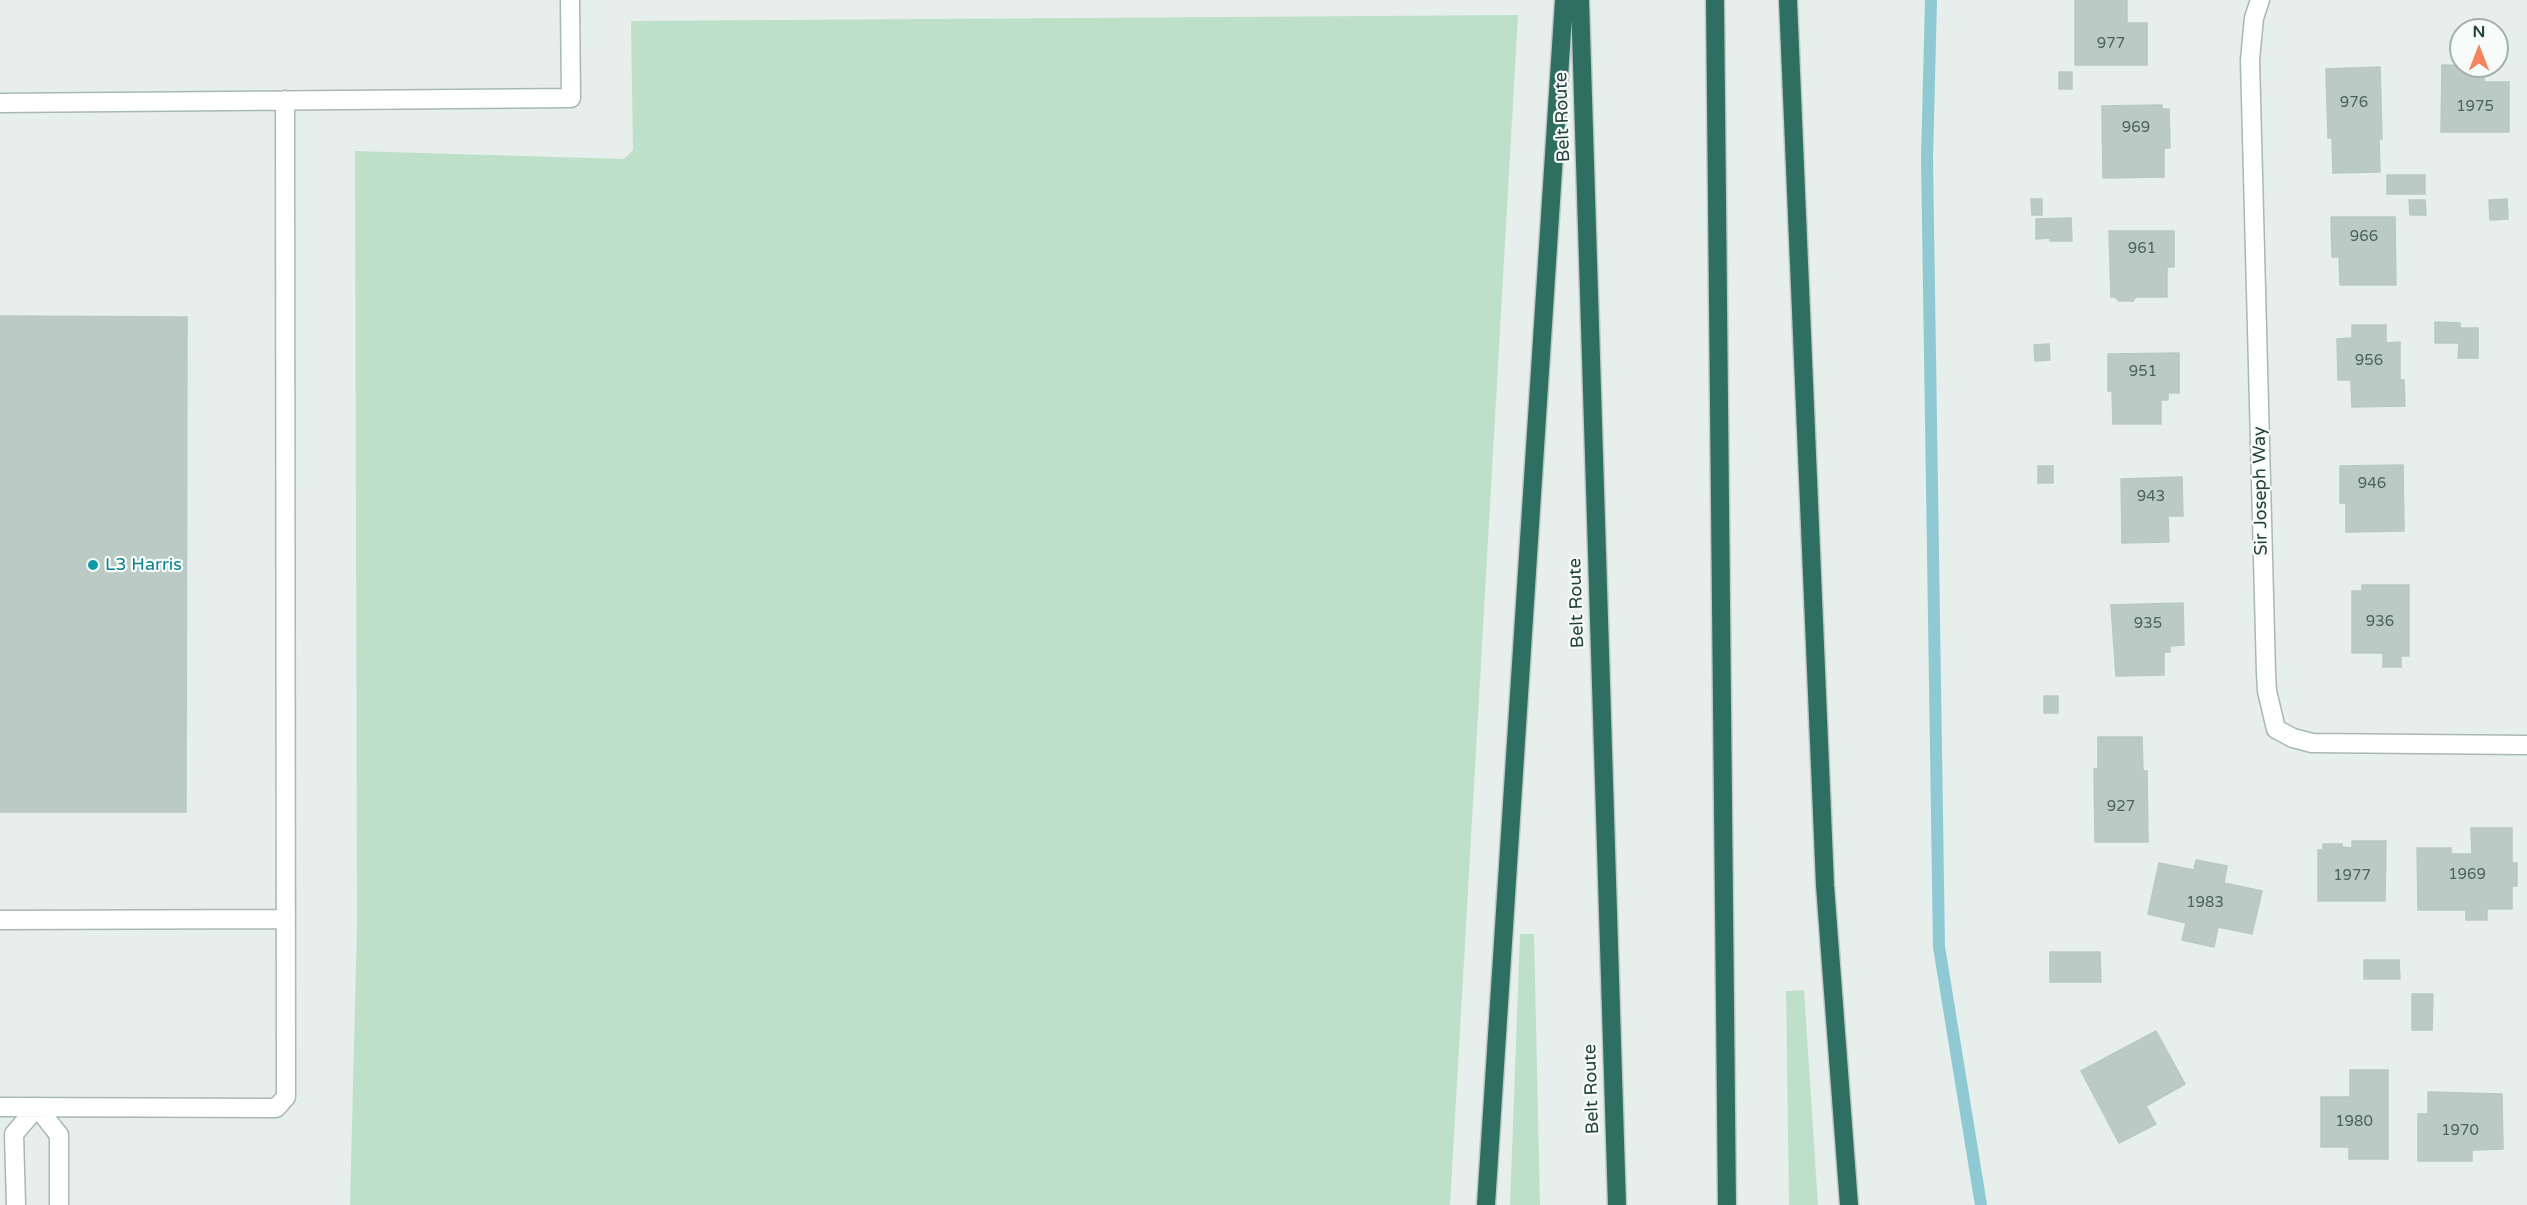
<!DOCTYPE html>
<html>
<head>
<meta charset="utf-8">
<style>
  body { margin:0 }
  #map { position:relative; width:2527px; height:1205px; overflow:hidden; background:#e6efeb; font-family:"Varela Round",sans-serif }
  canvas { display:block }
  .north { position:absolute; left:2449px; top:18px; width:60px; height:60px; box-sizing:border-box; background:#f7fbf9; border:2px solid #a3b1ad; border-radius:50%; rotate:0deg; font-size:16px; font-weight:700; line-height:24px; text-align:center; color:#24423a }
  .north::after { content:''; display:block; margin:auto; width:21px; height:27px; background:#f4845f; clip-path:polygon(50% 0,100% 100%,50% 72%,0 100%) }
</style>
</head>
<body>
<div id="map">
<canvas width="2527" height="1205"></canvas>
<div class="north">N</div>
</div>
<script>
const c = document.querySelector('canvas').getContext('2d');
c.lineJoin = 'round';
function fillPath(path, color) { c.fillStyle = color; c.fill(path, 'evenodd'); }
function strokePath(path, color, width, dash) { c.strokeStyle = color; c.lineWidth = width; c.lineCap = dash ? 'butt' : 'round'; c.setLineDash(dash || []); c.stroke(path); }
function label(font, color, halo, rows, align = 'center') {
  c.font = font + ' "Varela Round",sans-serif'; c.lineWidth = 4.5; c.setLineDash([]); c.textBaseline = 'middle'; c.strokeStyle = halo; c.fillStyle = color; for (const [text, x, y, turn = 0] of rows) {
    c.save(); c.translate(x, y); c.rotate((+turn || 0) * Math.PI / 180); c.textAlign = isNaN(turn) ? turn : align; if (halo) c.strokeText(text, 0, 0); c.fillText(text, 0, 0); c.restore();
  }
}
fillPath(new Path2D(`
  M1518 15 1450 1205H350L357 925 355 151 624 159 633 150 631 21Z
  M1520 934H1534L1540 1205H1510Z
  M1804 990 1818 1205H1789L1786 991Z`), '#bfe0c8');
strokePath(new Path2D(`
  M1931 0 1927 158 1939 947 1981 1205`), '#8ec9d4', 12);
const building = new Path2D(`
  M2075 0H2127V23H2147V65H2075Z
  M2442 65 2484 66V82H2509V132H2441Z
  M2380 67 2382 139H2379L2380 172 2333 173 2332 138H2328L2326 69Z
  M2059 72H2072V89H2059Z
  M2162 105V109H2169L2170 148H2164V177L2103 178 2102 106Z
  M2387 175H2425V194H2387Z
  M2031 199H2042V215H2032Z
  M2507 199 2508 219 2490 220 2489 200Z
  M2409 200H2425L2426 215H2410Z
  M2331 217H2395L2396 285H2340L2339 257H2332Z
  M2071 218 2072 241H2050V238L2036 239V219Z
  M2109 231H2174V267H2167V297H2136L2133 301H2119L2115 297H2111Z
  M0 316 187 317 186 812H0Z
  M2435 322 2460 323V328H2478V358H2458L2459 343H2435Z
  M2352 325H2386V343L2400 342V380H2404L2405 406 2352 407 2351 380H2338L2337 339 2352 338Z
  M2049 344 2050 360 2035 361 2034 345Z
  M2179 353V393H2168V400H2161V424H2113L2112 391H2108V354Z
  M2403 465 2404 531 2346 532V503H2340V466Z
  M2038 466H2053V483H2038Z
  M2182 477 2183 516H2168L2169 542 2122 543 2121 479Z
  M2362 585H2409V656H2401V667H2383V653H2352V591H2362Z
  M2183 603 2184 645 2170 646V652H2164V675L2116 676 2111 605Z
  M2044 696H2058V713H2044Z
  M2098 737H2142L2143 771H2147L2148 842H2095L2094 769H2098Z
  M2471 828H2512V863H2517V886H2512V909H2487V920H2466V910H2418L2417 848H2451V854H2472Z
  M2352 841H2386L2385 901H2318V850H2323V844H2342V847L2352 848Z
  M2196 860 2227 866 2224 883 2262 891 2252 934 2218 927 2214 947 2182 940 2186 923 2148 914 2159 863 2194 870Z
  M2050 952H2100L2101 982H2050Z
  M2364 960H2399L2400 979H2364Z
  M2412 994H2433L2432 1030H2412Z
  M2156 1031 2185 1084 2146 1106 2156 1124 2119 1143 2081 1071Z
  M2350 1070H2388V1159H2349V1147H2321V1097H2350Z
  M2428 1092 2502 1094 2503 1149 2472 1150V1161H2418V1114H2428Z`);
fillPath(building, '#bbcac4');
strokePath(building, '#b8c9c2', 1.5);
const lane = new Path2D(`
  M0 103 571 98 570 0
  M0 920 286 919
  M0 1107 276 1108 286 1097 285 100
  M37 1107 59 1135V1205
  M16 1205 14 1134 37 1107`);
const street = new Path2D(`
  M2260 0 2254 18 2250 60 2266 673 2267 691 2276 729 2293 738 2312 743 2527 745`);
const highway = new Path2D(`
  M1580 0 1617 1205
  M1715 0 1727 1205
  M1788 0 1825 885 1849 1205
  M1486 1205 1564 0`);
strokePath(lane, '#a8b8b2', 21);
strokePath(street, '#a8b8b2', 21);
strokePath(highway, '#c2cac8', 21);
strokePath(lane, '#fff', 18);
strokePath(street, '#fff', 18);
strokePath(highway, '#2f6f62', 18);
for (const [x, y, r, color] of [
  [93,565,6,"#0f9aa8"]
]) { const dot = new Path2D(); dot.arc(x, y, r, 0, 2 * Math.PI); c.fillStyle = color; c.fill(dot); strokePath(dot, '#f7fbf9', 2); }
label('15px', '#4a645c', null, [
  ["977",2111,44],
  ["976",2354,103],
  ["1975",2475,107],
  ["969",2136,128],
  ["966",2364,237],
  ["961",2142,249],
  ["956",2369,361],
  ["951",2143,372],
  ["946",2372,484],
  ["943",2151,497],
  ["936",2380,622],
  ["935",2148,624],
  ["927",2121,807],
  ["1969",2467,875],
  ["1977",2352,876],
  ["1983",2205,903],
  ["1980",2354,1122],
  ["1970",2460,1131]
]);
label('18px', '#24423a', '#f7fbf9', [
  ["Belt Route",1563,117,-92],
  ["Sir Joseph Way",2261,491,-91],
  ["Belt Route",1577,603,-92],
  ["Belt Route",1592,1089,-92]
]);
label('18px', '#0d838f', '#f7fbf9', [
  ["L3 Harris",105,565]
], 'left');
</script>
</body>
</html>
